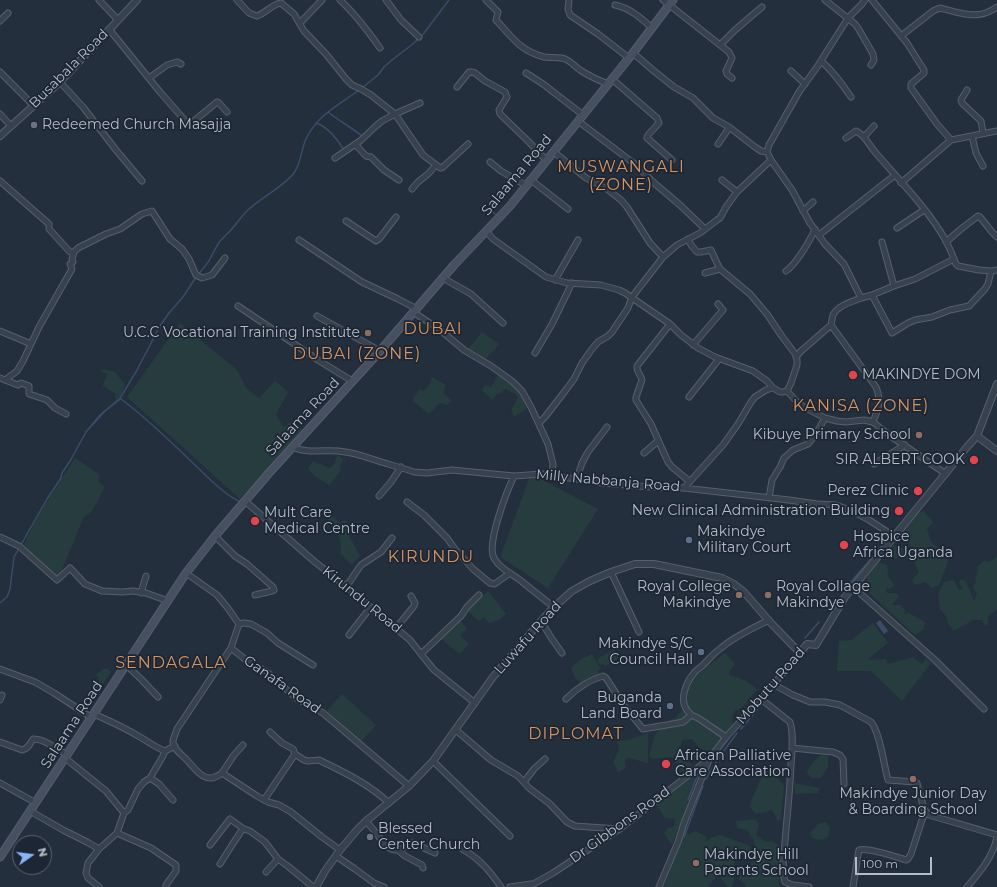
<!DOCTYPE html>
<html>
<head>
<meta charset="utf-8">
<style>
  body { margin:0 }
  #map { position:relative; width:997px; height:887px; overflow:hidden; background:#242f3e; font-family:Montserrat,sans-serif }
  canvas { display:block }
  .north { position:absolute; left:12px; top:835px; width:40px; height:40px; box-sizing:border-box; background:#1d2633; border:1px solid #59626f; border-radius:50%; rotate:76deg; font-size:11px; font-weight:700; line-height:16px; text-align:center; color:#b4bcc9 }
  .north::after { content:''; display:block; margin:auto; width:14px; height:18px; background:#8ab4f8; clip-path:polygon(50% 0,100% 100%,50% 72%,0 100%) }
  .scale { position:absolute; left:855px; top:857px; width:77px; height:18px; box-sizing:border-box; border:2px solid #b4bcc9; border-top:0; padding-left:5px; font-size:12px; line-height:14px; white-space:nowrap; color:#b4bcc9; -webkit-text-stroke:3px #1d2633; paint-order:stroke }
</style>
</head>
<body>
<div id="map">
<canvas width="997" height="887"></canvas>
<div class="north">N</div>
<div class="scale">100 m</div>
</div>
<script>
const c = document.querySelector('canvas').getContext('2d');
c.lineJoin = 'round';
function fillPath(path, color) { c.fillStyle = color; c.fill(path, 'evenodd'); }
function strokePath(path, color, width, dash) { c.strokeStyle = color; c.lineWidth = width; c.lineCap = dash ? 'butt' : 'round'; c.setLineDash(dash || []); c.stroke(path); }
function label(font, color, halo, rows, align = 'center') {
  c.font = font + ' Montserrat,sans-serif'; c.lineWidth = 3.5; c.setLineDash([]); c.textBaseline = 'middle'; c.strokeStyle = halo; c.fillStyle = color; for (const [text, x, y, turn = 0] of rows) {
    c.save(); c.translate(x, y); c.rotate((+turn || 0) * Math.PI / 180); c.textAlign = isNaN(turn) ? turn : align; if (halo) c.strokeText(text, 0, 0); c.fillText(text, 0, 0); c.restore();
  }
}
fillPath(new Path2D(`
  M180 323 237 370 246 388 259 398 275 381 288 392 276 415 284 427 293 420 302 430 240 499 127 397Z
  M482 332 499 344 486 359 468 349Z
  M102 369 115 372 125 384C123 390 121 397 116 401L115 397 116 394 106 388 103 386 104 381 107 375 106 373 102 372 101 370Z
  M499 373 512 382 529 407 514 417 511 410 518 398 515 394 505 389 500 394 498 393 492 400 482 390 485 385 491 387Z
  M432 377 446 385 443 393 452 401 447 405 440 403 429 414 412 400 420 389 424 391 430 384Z
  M337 455 344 459 340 466 341 471 329 485 316 477 308 469 313 461 330 468 335 463Z
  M75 458 100 475 98 481 105 487 92 511 84 517 60 574 56 577 22 548 39 514Z
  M531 474 598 509 548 588 500 557Z
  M924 511 933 522 927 529 931 542 942 550 948 562 939 585 932 588 925 582 914 585 912 580 919 572 913 560H907L903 556 895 559 889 555 893 545 899 546 906 551 911 550 910 544 903 539 901 533 918 513Z
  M331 515 340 523 345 520 354 529 349 536 360 556 352 565 340 553C343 538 337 532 327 522Z
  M997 553V609L988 616V624L985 626 982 620H973L954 631 948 623 946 616 940 609 938 593 944 582 954 580 959 590 963 589 959 583 961 579 966 581 974 601 977 594 973 587 976 582 975 579 977 574 978 566 984 561 989 562 996 558Z
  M878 562 887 565 888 570 887 575 894 584 892 588 886 589 887 593H895L899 596 892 605H901L905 611 904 614 909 613 925 622 923 630 915 635 868 592C864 579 868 571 878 562Z
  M488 591 506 614 500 619 490 623 483 617 479 621 467 610Z
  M460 620 467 629 460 635 469 644 460 654 441 639 451 629 454 628 456 626 455 624Z
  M873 623 888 643 867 660 886 659 888 664 913 657 922 664 926 658 931 663 902 701 871 671H837L839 641 851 640Z
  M614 649 619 658 605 666 603 664 600 665 597 659Z
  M725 653 735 664 729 672 730 675 746 681 757 689 742 708 735 711 732 716 733 726 726 734 690 711 687 705 688 690 693 678Z
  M592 654 601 669 598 671 600 675 583 684 575 678 571 668 581 659Z
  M104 669H108L111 672 95 696 92 694 99 681 96 674Z
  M342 694 376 725 361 742 327 711Z
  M682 710 722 737 708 753 700 748 692 739 682 740 680 748 693 768 686 773 681 771 672 757 652 759 649 756 655 735 664 723 675 718Z
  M648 733V763L629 758 625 760 626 768 618 772 613 762 619 749 617 741 628 740Z
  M821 754 828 756V767L821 778H812L807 774C808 766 816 760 821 754Z
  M697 772 699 773 672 845 664 834 666 829 674 826 675 819 665 818 656 804Z
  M773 772 784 786 781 820H777L772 810 766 812 755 814 750 807 751 801 762 776Z
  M794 783 820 788 818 793 795 794Z
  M755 819 759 824 756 835 766 842 772 841 780 846 779 886 778 887H746L743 882 739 880V873L749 868 755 854 754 841 747 830 737 828 736 821Z
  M826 822 830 828 828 837 822 840 813 839 810 833 818 824Z
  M687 830 688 835 695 831 705 836 707 841 711 838 720 835 750 846 751 850 741 853H738L734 865V880L732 887H728L718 875 709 885V887H664L670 871 678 841Z`), '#263c3f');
fillPath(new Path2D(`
  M118 399H120V400L106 411 86 433 85 432 100 414Z
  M880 620 888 631 884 634 876 623Z`), '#394c67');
strokePath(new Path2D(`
  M362 88 378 75 384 67 392 60 414 43 424 33 449 0
  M328 112C339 121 351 127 362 136
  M316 123C327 126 338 140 344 150
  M489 208 495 214
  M199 274C202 269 207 265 210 259 213 253 216 247 220 241 223 238 226 235 229 232 236 225 241 216 249 209 261 198 284 186 294 173 301 163 301 150 306 139 318 114 339 105 359 90
  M121 399C148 419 171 442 195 465 208 477 224 495 241 502
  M119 400 137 370 160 326 169 313 183 297 196 277
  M944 470 961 450
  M875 553 887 540
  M849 584 871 559
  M0 603 7 597 10 589 14 557 47 499 61 478 62 473 70 461 86 432
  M805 638 819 622
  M736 722 760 695
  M741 729 761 705
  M723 752 737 733
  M706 779 720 756
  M688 800 698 774
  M684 837 703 786`), '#394c67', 1.5);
const minor = new Path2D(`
  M99 0 118 20
  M237 0 249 13 257 16C266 13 272 4 281 3L294 14 304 31 326 54 346 79 352 85 361 89 371 95 395 114 423 155 439 167 441 168 443 167 455 156 468 144
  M340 0C355 14 368 31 380 48
  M386 0 401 20 419 37
  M486 0 498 12 496 20C512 37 520 51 544 57 550 58 561 57 565 59 571 61 575 67 580 70 589 76 598 80 608 84
  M569 0 568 9 570 15 598 34 629 58
  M663 0 729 52 732 58 726 71 727 74 732 78
  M825 0 855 24 858 28 873 54 874 60 871 65
  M865 0 862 4 848 18 817 67 799 92 769 145 767 152 771 160 792 190 810 223 825 244 844 264 861 298 872 295 894 286 915 279 954 259
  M872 0 907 43 924 70V73L911 84V88L937 124 951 140
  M615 5C630 8 641 18 652 28
  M0 21 8 13
  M300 23 322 0
  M109 29 160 92 189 125 217 102 219 103 227 112
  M901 36 933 11 940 8C960 13 978 21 997 7
  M720 45 735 30 762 7
  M633 53 654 71 674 87 693 98 713 118 729 127 755 147 761 151 767 152
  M821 61C833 71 842 84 851 97
  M791 71 805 84
  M0 72 34 106
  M526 73 543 84 583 115
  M149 78 167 65 177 62 181 64
  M612 79 657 118 659 123 648 135 647 138 672 160
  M60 82 83 107 116 150 142 181
  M457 87 469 72H471L475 73 485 81 505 92 507 97 499 110 500 114 529 142 547 161
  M967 90 961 100 962 103 981 121 983 133
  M0 114 11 126
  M578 121 636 165 653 182 680 205 705 229
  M972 136 976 153 983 166
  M864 137 874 126
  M846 138 856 131C865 135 869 145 875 152 899 180 928 209 946 241 950 249 953 256 956 264L958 266 979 270 991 271
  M355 144 366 156 371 157 384 170 399 180
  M718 144 725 134 729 127
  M554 152 586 178 607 189 621 200 627 207 650 243 663 257
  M335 158 360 141 376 126 382 121 395 114 420 103
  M490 162 501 171 527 186
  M531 180 568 209
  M722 180 737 192
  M0 181 49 224V229L70 252H74L78 248 106 234 120 229 142 214 152 211 170 239 182 249 189 259 196 275 202 278 212 275 225 258
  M901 183 951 140 997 131
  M412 189 418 182 428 174 436 165
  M803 211 813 202
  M346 221 376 241 379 239 396 217
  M897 228 924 210
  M486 231 493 239 546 277 567 283 601 285 619 290 625 293 670 324 681 335 698 348 715 357 753 371 767 381 773 388
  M819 235 895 175
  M299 240 362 282 398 299 417 309
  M882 242 894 286
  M946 242 961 229 978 216 980 217 992 232 997 237
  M786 271C796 264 810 241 815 229
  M705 273 720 269
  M443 278 471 294 503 323
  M555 280 578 240
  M872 295 892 333 908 323 915 320 932 317 950 310 969 306 985 289 988 284 991 271 997 270
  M238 306 318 360 352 381
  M413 312 439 329 464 350 491 366 512 381 522 391 531 407 548 444 553 464 552 475
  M317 316 380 351
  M670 324 637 366C636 372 641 374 642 380L636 397V400L651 424 668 462 672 467 689 481
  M831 325 876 387C882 402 878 408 873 422
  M0 331 31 344
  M693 345 723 310 718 304
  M535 353 552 324 572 283
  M796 357 800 352 831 325C832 321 832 318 833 315 838 305 852 302 861 298
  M0 378 18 385 21 383 29 386V394L47 400 55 408 66 414
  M5 380 17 371 23 361 39 327 72 269 70 264 73 262 72 259 74 252
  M787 391 798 403 804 407 825 418 837 421 846 422 864 420 873 422 889 435 946 474
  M689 397 719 359
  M539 423 545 417 562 395 574 379 582 363 592 349 598 342 608 336 612 332 628 308 632 297 663 257 677 245 700 233 717 220 720 218 726 207 737 192 771 160
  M292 447C310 455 326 448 345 452 354 453 363 456 372 459 386 464 400 467 414 472L427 473 452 470 514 476 542 474 603 483 650 487 684 488 789 500 817 504 836 505 852 511 869 520 886 531 894 538
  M644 453 658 441
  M874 464 905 445
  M514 476C507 491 486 544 494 558 499 568 512 574 520 580 531 589 542 598 554 607
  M577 478 582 463 588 452 607 427
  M684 488 723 445 738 424 751 402 755 397 766 390 773 388 780 392H783L787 391 791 383 797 365V360L796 355 781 335 767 314 750 294 720 269 716 261 712 252 711 250 701 252H697L691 245 688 239
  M379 496 391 482 401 467
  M769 498 772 480 780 467 784 458 793 450 808 444 816 434 825 418
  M245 501 315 562 338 580 410 640 421 654 434 670 475 703
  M407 502 424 515 447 538 455 549 473 569 490 583 494 584 496 583 510 573
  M215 536 235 556 247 564 273 587 274 590 272 591 255 595
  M0 537 19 546 57 580 70 568 85 584 102 591 122 592 133 591 146 593 168 601
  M611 572 639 632
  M186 573 217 595 227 607 239 624 231 648 246 660 267 672 296 698 323 713 409 786
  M346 587 361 565 381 552 392 538
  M853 587 935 660 984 709
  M141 593 146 576
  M541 621 552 639 562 653
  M239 624 244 623 251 624 267 633 278 643 313 665
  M396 628 414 606 415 603 411 596
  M349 635 370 608
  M231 648 177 729C176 733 173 738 173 742 174 750 181 754 186 759 197 771 206 786 222 773L257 796 268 802 279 805 291 812 322 837 340 850
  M421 654 461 616 467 607 479 595
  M126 665 141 679 158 697
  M0 669 35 682 54 693 92 718
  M773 684 793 695 810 702H825L840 705 871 722C880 732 884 766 888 780L915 782 917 783 924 809 929 815 997 835
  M566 699C576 689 589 680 603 676L606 678 625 707 643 729 678 723 683 722 691 715 698 718 726 737
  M761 699 790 722C794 735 792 751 791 765 790 791 787 816 785 842 784 855 781 869 785 882L793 885 809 887
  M0 700 2 695
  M94 714C110 721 125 728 140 737 149 742 156 748 165 751L175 746
  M691 715C690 713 688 712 687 710 679 700 686 682 694 673 696 670 700 668 703 665 709 659 714 653 721 648 735 636 753 628 769 620
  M456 730 491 760 518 776 529 788 550 804 567 822 575 826 619 829
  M270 732 282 743 293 749 295 754 304 760 308 761 319 760 323 762C346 773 370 785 389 803
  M0 742 22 750C28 749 30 744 33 739 45 739 57 749 67 755
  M792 748 833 752 840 755 843 759 844 784
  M65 758 106 791 124 813
  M433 761 510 836
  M222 773 234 755 243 745
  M150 778 159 784 173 800
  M524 782 534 769 545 759
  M0 783 36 803
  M264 800 295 754
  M30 811 63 830 87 842 99 849
  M366 821C369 825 373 829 376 833 382 840 387 851 397 850 402 850 407 845 411 843H413L435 853
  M117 833 151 848 176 865V871L166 885V887
  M210 845 230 819 244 829
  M462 849C480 859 489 870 501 887
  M398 850 405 856 422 865 423 868
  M336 856 355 869 374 883 384 887
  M220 864 232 845 242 830 244 829 250 831 265 842 278 859 289 867 313 887
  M266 872 278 859
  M99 887 88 878 86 873 88 863 99 849 117 833 124 813 128 810 138 789 144 782 150 778 163 756 165 751
  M510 887 531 884
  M528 887 553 873 621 828 709 759 727 736 761 699 800 653
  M659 887 678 842 684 823 709 760
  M853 887 858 855 859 850C868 847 896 857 906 860L908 859 911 854 922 820 926 812
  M967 887C980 872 993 857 997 837`);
const tertiary = new Path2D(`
  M0 136 60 82 137 0
  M977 436 997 451
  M316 887 325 871 340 850 357 830 366 821 409 786 433 761 493 677 541 621 554 607 572 591 590 581 611 572 635 564H654L722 578 734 584 744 592 770 622 800 653 807 644 816 645 845 597 967 447 977 436 997 384`);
const secondary = new Path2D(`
  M0 857 186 573 215 536 269 473 380 351 454 265 510 206 633 53 673 0`);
strokePath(minor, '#565f6c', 7);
strokePath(tertiary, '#565f6c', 8);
strokePath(secondary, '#565f6c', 9);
strokePath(minor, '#38414e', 5);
strokePath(tertiary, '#38414e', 6);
strokePath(secondary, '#465061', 7);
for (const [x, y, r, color] of [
  [34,125,4,"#6b7280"],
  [368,333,4,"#8d6e63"],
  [853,375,5,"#e0444e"],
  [919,435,4,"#8d6e63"],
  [974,460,5,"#e0444e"],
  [918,491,5,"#e0444e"],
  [899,511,5,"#e0444e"],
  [255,521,5,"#e0444e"],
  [689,540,4,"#5c6f8a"],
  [844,545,5,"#e0444e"],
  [739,595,4,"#8d6e63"],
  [768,595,4,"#8d6e63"],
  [701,652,4,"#5c6f8a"],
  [670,706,4,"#5c6f8a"],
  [666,764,5,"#e0444e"],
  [913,779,4,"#8d6e63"],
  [370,837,4,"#6b7280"],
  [696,863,4,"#8d6e63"]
]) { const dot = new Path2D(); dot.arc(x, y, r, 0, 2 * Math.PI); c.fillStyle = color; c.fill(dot); strokePath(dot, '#1d2633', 1.5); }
label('14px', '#b4bcc9', '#1d2633', [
  ["Busabala Road",69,69,-45],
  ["Salaama Road",517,175,-50],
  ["Salaama Road",303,417,-47],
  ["Milly Nabbanja Road",608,481,5],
  ["Kirundu Road",362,600,39],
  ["Luwafu Road",528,638,-48],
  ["Ganafa Road",282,685,35],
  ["Mobutu Road",771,686,-49],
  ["Salaama Road",72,725,-57],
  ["Dr Gibbons Road",620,825,-36]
]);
label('14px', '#b4bcc9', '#1d2633', [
  ["Redeemed Church Masajja",42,125],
  ["U.C.C Vocational Training Institute",360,333,"right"],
  ["MAKINDYE DOM",862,375],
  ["Kibuye Primary School",911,435,"right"],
  ["SIR ALBERT COOK",965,460,"right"],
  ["Perez Clinic",909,491,"right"],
  ["New Clinical Administration Building",890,511,"right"],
  ["Mult Care",264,513],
  ["Medical Centre",264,529],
  ["Makindye",697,532],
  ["Military Court",697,548],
  ["Hospice",853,537],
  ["Africa Uganda",853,553],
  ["Royal College",731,587,"right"],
  ["Makindye",731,603,"right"],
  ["Royal Collage",776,587],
  ["Makindye",776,603],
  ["Makindye S/C",693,644,"right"],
  ["Council Hall",693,660,"right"],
  ["Buganda",662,698,"right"],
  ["Land Board",662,714,"right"],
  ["African Palliative",675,756],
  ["Care Association",675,772],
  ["Makindye Junior Day",913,794,"center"],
  ["& Boarding School",913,810,"center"],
  ["Blessed",378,829],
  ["Center Church",378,845],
  ["Makindye Hill",704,855],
  ["Parents School",704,871]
], 'left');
c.letterSpacing = '1px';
label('16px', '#d59563', '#1d2633', [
  ["MUSWANGALI",621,167],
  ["(ZONE)",621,185],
  ["DUBAI",433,329],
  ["DUBAI (ZONE)",357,354],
  ["KANISA (ZONE)",861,406],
  ["KIRUNDU",431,557],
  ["SENDAGALA",171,663],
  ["DIPLOMAT",576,734]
]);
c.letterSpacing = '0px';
</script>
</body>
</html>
